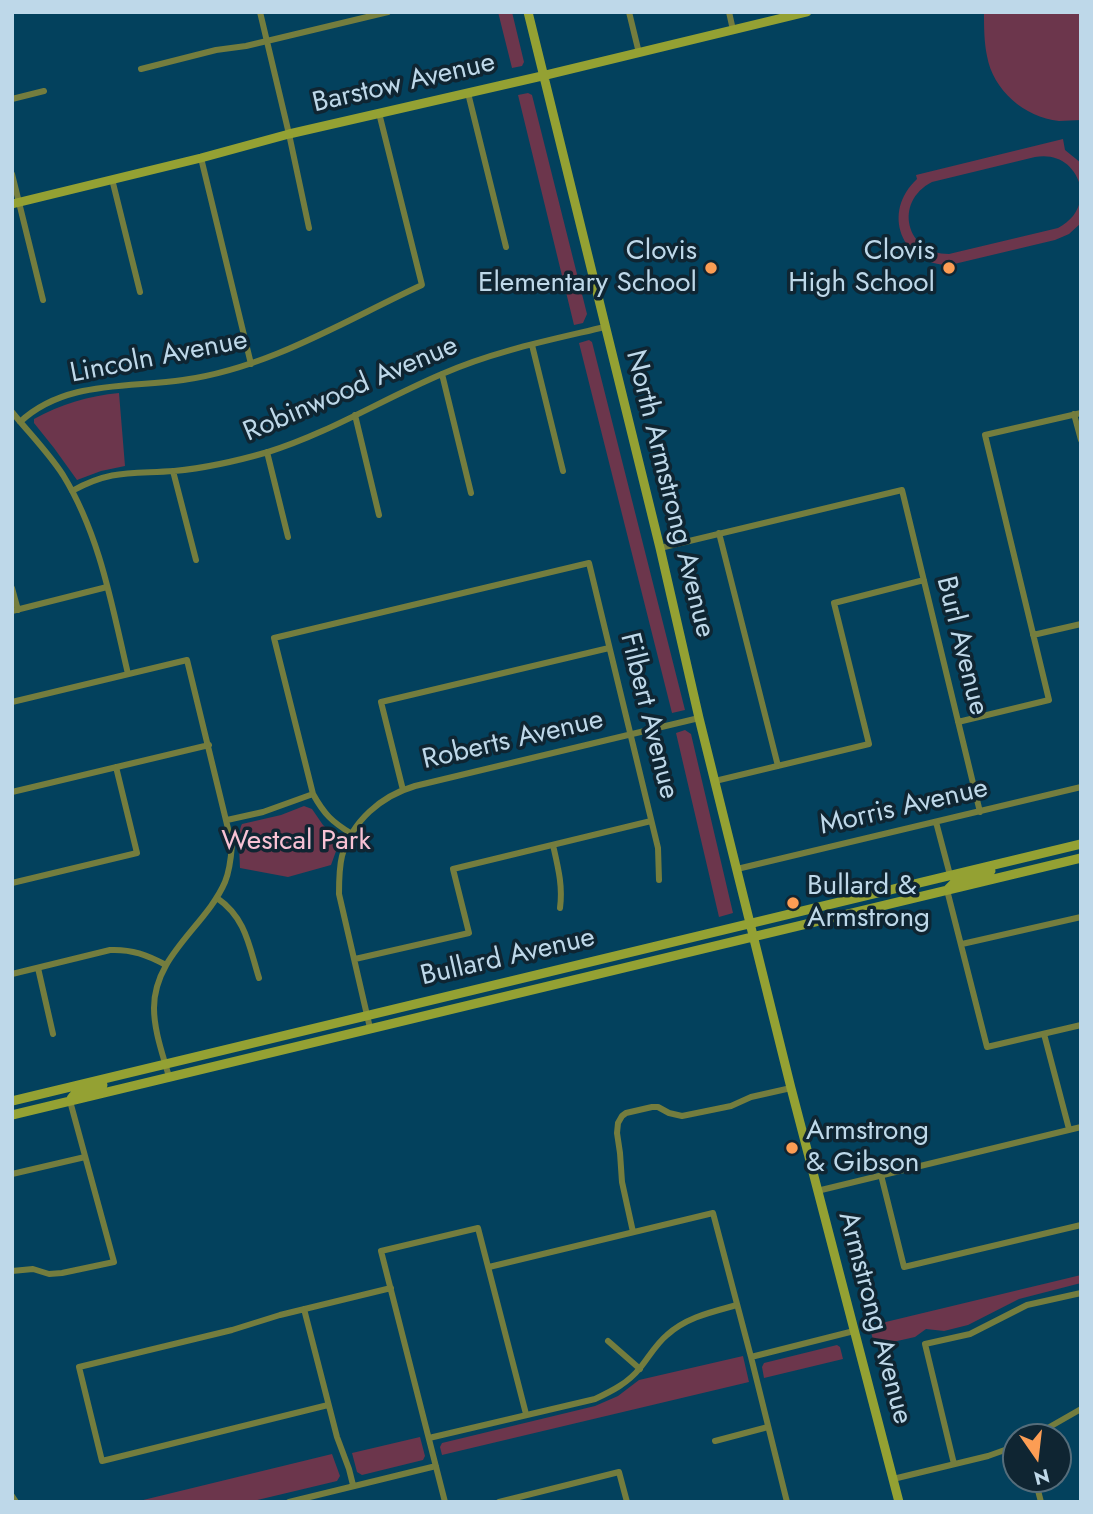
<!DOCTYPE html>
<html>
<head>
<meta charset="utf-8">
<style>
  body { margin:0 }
  #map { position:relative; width:1093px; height:1514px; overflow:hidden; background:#03415d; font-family:Jost,sans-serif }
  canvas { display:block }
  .frame { position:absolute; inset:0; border:14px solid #bed8e9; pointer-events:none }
  .north { position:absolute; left:1002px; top:1423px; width:70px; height:70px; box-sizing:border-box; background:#0f2532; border:2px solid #556d7b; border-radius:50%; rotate:166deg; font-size:19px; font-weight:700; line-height:28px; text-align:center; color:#bed8e9 }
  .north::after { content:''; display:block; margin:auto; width:24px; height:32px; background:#fc9d54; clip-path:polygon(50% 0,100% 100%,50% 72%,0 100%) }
</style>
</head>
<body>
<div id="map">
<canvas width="1093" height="1514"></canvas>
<div class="frame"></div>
<div class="north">N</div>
</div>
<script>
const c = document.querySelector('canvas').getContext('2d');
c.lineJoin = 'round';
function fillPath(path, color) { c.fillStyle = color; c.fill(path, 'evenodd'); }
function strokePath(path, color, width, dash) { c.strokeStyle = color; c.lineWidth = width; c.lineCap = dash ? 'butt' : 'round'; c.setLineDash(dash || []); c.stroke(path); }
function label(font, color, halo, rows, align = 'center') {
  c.font = font + ' Jost,sans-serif'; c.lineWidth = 7; c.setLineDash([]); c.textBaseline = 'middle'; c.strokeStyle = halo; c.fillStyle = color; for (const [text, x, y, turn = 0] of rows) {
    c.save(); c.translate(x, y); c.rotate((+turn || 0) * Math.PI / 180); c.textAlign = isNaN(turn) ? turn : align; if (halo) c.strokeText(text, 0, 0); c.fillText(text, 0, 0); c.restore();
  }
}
fillPath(new Path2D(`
  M498 12H512L524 62 522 66 512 68Z
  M984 12H1081V120C1074 120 1066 121 1059 121 1024 117 993 90 987 56 984 41 984 27 984 12Z
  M528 93 532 95 587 314 583 323 574 325 518 95Z
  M1063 139 1065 150 1081 163V188C1075 165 1058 153 1035 157L932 182C893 202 906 254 949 254L1058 228C1071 221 1078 212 1081 198V223L1069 234 1055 240 950 265C901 265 881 212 917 179L916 175Z
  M589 340 592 342 685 710 672 713 579 343Z
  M119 393 125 466 101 471 77 480 54 448 34 423V419C61 404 89 396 119 393Z
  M685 730 691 734 733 913 719 917 676 733Z
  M304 806 312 809 323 825 336 837 339 843 331 865 288 877 240 868C240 856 237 833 242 824L281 815Z
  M1081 1275V1283L1019 1299 968 1325 944 1331 926 1329 915 1337 875 1346 869 1326Z
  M837 1345 840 1347 843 1359 764 1378 762 1367 764 1363Z
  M743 1356 749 1382 442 1455 440 1447 442 1443 595 1406 618 1396 639 1380Z
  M420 1437 425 1456 423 1460 362 1475 357 1472 352 1453Z
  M332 1454 340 1476 337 1481 249 1502H135Z`), '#6c364c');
strokePath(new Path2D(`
  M260 12 289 134 309 228
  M629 12 639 53
  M729 12 733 30
  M141 69 216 50 246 46 388 12
  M468 93 506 247
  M12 99 44 91
  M201 158 251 364
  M12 174 43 300
  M112 179 140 292
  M532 345 563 471
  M442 374 471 493
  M12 412C29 433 48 452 63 475 100 535 112 606 128 674
  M1074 414 1081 440
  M355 415 379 515
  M20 422C65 380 128 388 183 380 269 368 344 321 422 285L379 113
  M267 452 288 537
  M173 471 196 560
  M72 491C111 469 133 474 174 471 206 468 237 461 268 452 329 433 383 399 442 374 494 351 550 340 605 327
  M719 533 778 766
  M660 548 902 490 980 812
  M12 588 18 610
  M12 611 107 587
  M1033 635 1081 624
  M12 702 187 660 232 845C231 858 230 870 225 882 206 926 154 955 154 1008 154 1031 163 1055 169 1077
  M958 722 1049 700 985 435 1081 413
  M715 781 869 744 834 603 924 580
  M403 790 381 702 609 648
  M12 792 209 745
  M227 820 263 812 313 794
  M936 822 950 875
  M352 834C332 822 324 814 313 794L274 638 589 563 658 848 659 880
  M553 845C558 867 563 886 560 908
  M737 869 1081 787
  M12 883 137 853 116 767
  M947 890 987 1047 1081 1025
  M217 898C246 918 249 946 259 978
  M962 944 1081 917
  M355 959 469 933 453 869 651 821
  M38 968 53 1034
  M12 974 110 950C132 949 147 955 166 965
  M370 1028 339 894C339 881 339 868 342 856 352 821 381 796 415 786L699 718
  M1044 1034 1069 1129
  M12 1174 85 1157
  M881 1175 904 1267 1081 1225
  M817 1191 1081 1127
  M633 1232 622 1182 620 1153 617 1133 618 1123 622 1116 626 1113 652 1107H658L669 1113 682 1116 731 1106 751 1097 791 1088
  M489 1267 713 1213 751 1357 787 1502
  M12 1271 33 1269 49 1274 62 1273 114 1262 70 1101
  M304 1309 337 1437 349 1469 353 1485
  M608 1341 640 1369
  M751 1357 854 1331
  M328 1405 102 1461 79 1367 232 1330 280 1315 391 1288
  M1032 1437 1081 1409
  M429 1438 595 1399C612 1391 628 1383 640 1368 649 1357 656 1344 667 1335 687 1317 712 1312 737 1305
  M715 1441 768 1427
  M954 1464 925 1344 970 1334 1027 1305 1081 1293
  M893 1479 988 1456 1016 1446
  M1035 1479 1041 1502
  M12 1496 16 1502
  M289 1502 436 1466
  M445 1502 381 1251 478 1228 526 1414
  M499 1502 619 1472 627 1502`), '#747d3e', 6);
strokePath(new Path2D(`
  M528 12 660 548 699 718 791 1088 899 1502
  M12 204 201 158 289 134 542 76 807 12
  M947 890 955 882 991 871
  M12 1101 1081 844
  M70 1101C74 1089 92 1089 103 1085
  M12 1115 1081 858`), '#94a133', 9);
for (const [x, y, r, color] of [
  [711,268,7,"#fc9d54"],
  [949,268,7,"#fc9d54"],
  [793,903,7,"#fc9d54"],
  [792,1148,7,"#fc9d54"]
]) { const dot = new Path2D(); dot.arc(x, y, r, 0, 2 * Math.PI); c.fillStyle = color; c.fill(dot); strokePath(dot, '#0f2532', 2.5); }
label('28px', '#bed8e9', '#0f2532', [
  ["Barstow Avenue",404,84,-13],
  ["Lincoln Avenue",159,358,-11],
  ["Robinwood Avenue",351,390,-23],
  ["North Armstrong Avenue",669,494,76],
  ["Burl Avenue",961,646,76],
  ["Filbert Avenue",648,716,76],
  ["Roberts Avenue",513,741,-13],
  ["Morris Avenue",904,808,-13],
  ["Bullard Avenue",508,958,-13],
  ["Armstrong Avenue",874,1318,75]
]);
label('28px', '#bed8e9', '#0f2532', [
  ["Clovis",697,252],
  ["Elementary School",697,284],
  ["Clovis",935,252],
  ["High School",935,284],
  ["Bullard &",807,887,"left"],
  ["Armstrong",807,919,"left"],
  ["Armstrong",806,1132,"left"],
  ["& Gibson",806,1164,"left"]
], 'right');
label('28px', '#f8c2d4', '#0f2532', [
  ["Westcal Park",296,842]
]);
</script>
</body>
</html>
